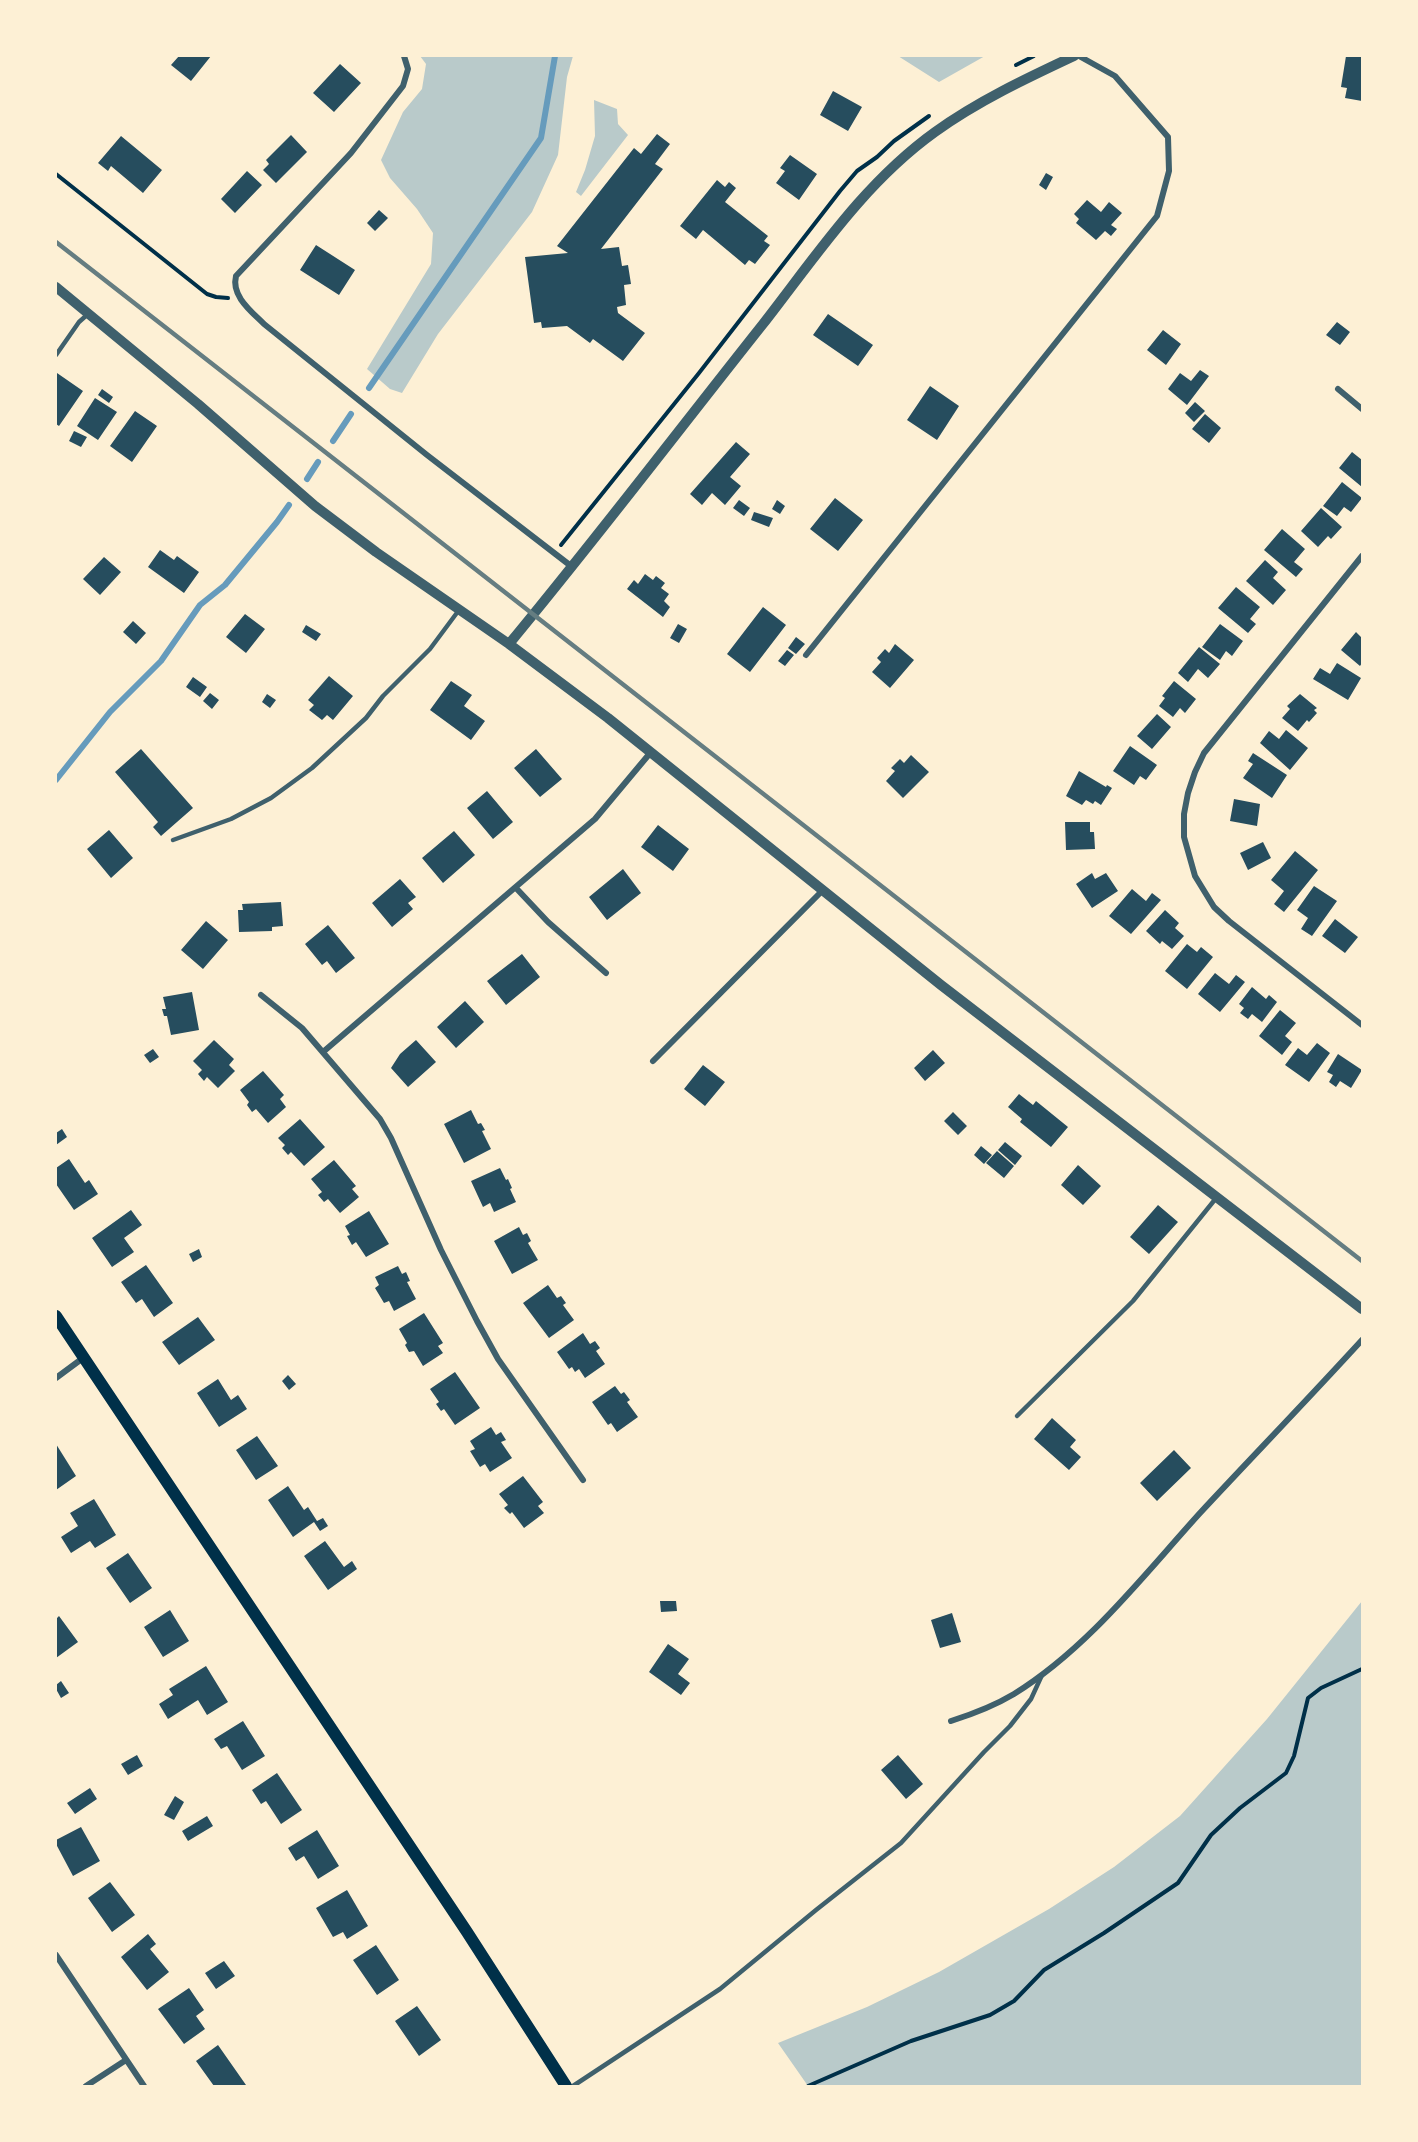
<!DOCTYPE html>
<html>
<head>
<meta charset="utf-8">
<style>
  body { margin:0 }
  #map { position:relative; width:1418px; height:2142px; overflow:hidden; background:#fdf0d5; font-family:Cabin,sans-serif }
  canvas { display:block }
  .frame { position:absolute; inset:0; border:57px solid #fdf0d5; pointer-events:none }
</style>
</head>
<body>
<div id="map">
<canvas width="1418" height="2142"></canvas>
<div class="frame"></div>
</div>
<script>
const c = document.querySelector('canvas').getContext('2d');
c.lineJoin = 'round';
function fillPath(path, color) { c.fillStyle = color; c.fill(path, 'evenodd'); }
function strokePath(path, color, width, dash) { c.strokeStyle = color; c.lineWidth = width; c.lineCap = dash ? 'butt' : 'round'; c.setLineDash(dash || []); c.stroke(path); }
fillPath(new Path2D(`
  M420 56H573L567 77 558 155 532 212 438 334 402 393 390 389 367 369 431 264 433 233 417 209 390 178 381 160 403 112 422 89 426 64Z
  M898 56H985L939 82Z
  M594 100 617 109 618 124 628 135 581 196 576 192 585 170 595 136Z
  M1362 1601V2086H808L778 2043 867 2007 939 1972 1049 1909 1114 1867 1180 1816 1267 1719Z`), '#b9caca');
strokePath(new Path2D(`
  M369 388 541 138 555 56
  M333 441 351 414
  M307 479 318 462
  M56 780 110 712 161 661 200 605 225 585 277 522 289 505`), '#669bbc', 6);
fillPath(new Path2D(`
  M179 56H211L191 81 171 65Z
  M1346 56H1362V101L1345 98 1347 88 1341 87Z
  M340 64 361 83 334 112 313 93Z
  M833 91 862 107 848 131 820 115Z
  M657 134 670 144 655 164 663 169 601 249 619 247 622 266 628 265 631 284 624 285 626 305 617 307 618 313 645 333 623 361 593 339 590 343 567 326 542 328 541 322 534 323 525 257 568 253 557 246 634 148 641 154Z
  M291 135 307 152 276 183 263 170 269 164 266 160Z
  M121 136 162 170 143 193 111 166 108 171 98 163Z
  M790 155 817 174 799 200 776 183 785 171 780 168Z
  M247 171 262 185 235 213 221 199Z
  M1046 173 1053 177 1046 190 1039 185Z
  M717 180 725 187 729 182 736 188 725 202 768 236 764 241 770 245 755 264 749 260 745 265 703 230 696 239 680 226Z
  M1087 200 1101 212 1109 202 1122 213 1111 225 1117 229 1111 236 1105 231 1096 240 1076 223 1079 219 1074 214Z
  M379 210 388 218 375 231 367 223Z
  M316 245 355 270 339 295 300 270Z
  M828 314 873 345 858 366 813 335Z
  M1337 322 1350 332 1340 345 1326 335Z
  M1163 330 1181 344 1166 365 1147 350Z
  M1200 370 1209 376 1187 405 1168 389 1180 373 1191 381Z
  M57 373 83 391 59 426 56 424Z
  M930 386 959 406 937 440 907 420Z
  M102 389 113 397 109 403 98 395Z
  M95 398 117 412 98 440 77 426Z
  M1195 402 1205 411 1194 422 1185 413Z
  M135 411 157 426 132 462 110 446Z
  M1205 414 1221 428 1209 443 1192 429Z
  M74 431 87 437 81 447 69 441Z
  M736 442 750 454 730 477 741 486 725 505 712 493 702 505 690 494Z
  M1352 452 1362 460V487L1339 468Z
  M1342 482 1362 498 1351 512 1344 507 1337 516 1323 506Z
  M835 498 863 520 838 551 810 529Z
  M739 500 750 508 744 516 733 508Z
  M777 500 785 506 780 514 772 509Z
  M1321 508 1342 527 1331 539 1328 536 1318 547 1301 531Z
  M754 512 773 518 769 527 751 520Z
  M1282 529 1305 549 1294 562 1303 569 1296 577 1264 550Z
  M160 550 174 560 177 556 199 572 184 593 148 567Z
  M104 557 121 572 100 595 83 579Z
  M1265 560 1278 572 1273 578 1286 590 1273 605 1246 581Z
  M645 574 653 580 656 576 665 583 661 588 669 594 664 601 670 607 663 617 627 589 634 580 638 584Z
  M1236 587 1260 607 1250 619 1256 624 1248 633 1218 608Z
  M763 607 786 625 750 672 727 654Z
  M245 614 265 629 246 653 226 637Z
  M133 621 146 633 136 644 123 632Z
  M678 624 687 629 679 643 670 638Z
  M1220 624 1243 641 1232 656 1226 651 1220 660 1202 647Z
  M306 625 321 634 316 641 302 632Z
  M1356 632 1362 638V663L1360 666 1341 650Z
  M796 637 805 644 796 654 788 648Z
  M895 644 914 660 890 688 872 672 881 662 877 658 885 649 889 653Z
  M1199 647 1220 664 1208 678 1198 669 1188 682 1178 673Z
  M787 650 794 655 785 666 778 661Z
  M1337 663 1361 678 1348 700 1313 679 1320 668 1330 674Z
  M329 676 353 696 333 720 327 715 322 720 309 710 314 705 308 700Z
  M193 677 207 687 200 697 186 687Z
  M451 681 472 695 464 706 485 721 471 740 430 710Z
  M1174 681 1196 699 1185 713 1180 708 1173 717 1159 706 1165 698 1162 696Z
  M210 693 219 700 212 709 203 701Z
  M267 694 276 700 270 708 262 702Z
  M1300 694 1317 708 1314 710 1317 713 1309 722 1307 720 1298 731 1282 718 1290 709 1287 706Z
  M1157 714 1171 727 1152 749 1137 736Z
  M1286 730 1308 748 1290 770 1260 743 1269 731 1279 739Z
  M1130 746 1157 765 1146 780 1140 776 1134 785 1113 771Z
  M141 749 193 808 161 836 153 827 158 822 115 772Z
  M536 749 562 779 540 797 514 768Z
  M1253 753 1287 775 1272 798 1243 778 1253 764 1248 761Z
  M911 755 929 772 903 798 886 781 895 771 891 768 900 759 904 763Z
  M1079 771 1106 787 1107 785 1112 788 1101 805 1095 801 1093 804 1086 800 1082 805 1066 796Z
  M487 791 513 822 493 839 467 808Z
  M1234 799 1260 804 1257 826 1230 821Z
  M1065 822H1090V832H1094L1095 849 1066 850Z
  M658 825 689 849 673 871 641 847Z
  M109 830 133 858 111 878 87 849Z
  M454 831 475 855 443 883 422 858Z
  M1263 842 1271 858 1248 870 1240 853Z
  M1295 851 1318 870 1284 912 1274 904 1284 891 1271 880Z
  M623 869 641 893 607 920 589 897Z
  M1092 873 1095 879 1106 873 1118 891 1092 908 1076 884Z
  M400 879 416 897 408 903 413 909 392 927 372 903Z
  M1314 886 1337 901 1312 936 1301 929 1308 918 1297 910Z
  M1132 889 1146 901 1152 893 1161 900 1131 934 1109 916Z
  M281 902 283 926 272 927V931L239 932 238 910H243L242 904Z
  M1165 910 1179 923 1175 928 1184 936 1172 949 1162 941 1160 944 1146 931Z
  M1335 919 1358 937 1345 953 1322 936Z
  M206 921 228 940 203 969 181 950Z
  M328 925 355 958 336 973 327 961 322 965 305 944Z
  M1187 944 1197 952 1201 947 1213 957 1187 989 1165 971Z
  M522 954 540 977 506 1005 487 981Z
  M1215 973 1229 984 1236 975 1245 982 1220 1012 1198 994Z
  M1252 987 1266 999 1269 995 1277 1002 1262 1022 1252 1014 1248 1019 1240 1013 1244 1008 1239 1004Z
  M192 992 199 1030 171 1035 167 1016H164L162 1009H166L163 997Z
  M465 1001 484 1022 456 1048 437 1027Z
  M1280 1010 1296 1023 1285 1036 1292 1042 1282 1055 1259 1036Z
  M214 1040 234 1059 229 1065 235 1071 218 1088 207 1077 204 1081 198 1074 202 1070 193 1061Z
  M416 1040 436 1062 408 1087 391 1068 400 1054Z
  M1317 1043 1330 1053 1309 1082 1285 1065 1298 1048 1307 1055Z
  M153 1049 159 1057 150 1063 144 1055Z
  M933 1050 945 1063 925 1081 914 1068Z
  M1338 1054 1362 1070 1351 1088 1340 1081 1336 1087 1329 1082 1333 1075 1327 1072Z
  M703 1065 725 1082 705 1106 684 1089Z
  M263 1071 284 1095 280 1099 286 1107 268 1123 256 1109 252 1112 247 1105 249 1102 240 1090Z
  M1019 1094 1033 1105 1036 1101 1068 1127 1051 1147 1020 1122 1022 1119 1008 1107Z
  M471 1110 478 1124 481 1123 485 1130 482 1131 491 1149 464 1163 444 1124Z
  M953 1112 967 1126 958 1135 944 1121Z
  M300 1119 325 1147 304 1166 291 1152 288 1155 282 1148 285 1145 278 1138Z
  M62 1129 67 1137 56 1145V1133Z
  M1005 1142 1022 1156 1015 1165 998 1150Z
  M981 1146 992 1155 984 1164 974 1155Z
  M997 1151 1014 1166 1004 1178 986 1163Z
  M69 1159 85 1183 89 1180 98 1194 74 1210 56 1184V1168Z
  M334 1160 356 1186 352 1189 359 1197 340 1213 328 1199 324 1202 318 1195 322 1192 311 1179Z
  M1078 1165 1101 1186 1083 1205 1061 1185Z
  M500 1168 506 1180 508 1179 512 1188 510 1189 516 1202 494 1212 490 1203 483 1207 471 1181Z
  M1158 1205 1178 1222 1149 1254 1130 1237Z
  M131 1210 142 1225 124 1238 134 1252 112 1267 92 1238Z
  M369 1211 389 1244 366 1257 356 1242 352 1245 347 1236 350 1235 345 1226Z
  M519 1227 523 1235 527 1233 531 1241 528 1243 538 1260 512 1274 494 1241Z
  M199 1249 202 1257 193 1262 189 1254Z
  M146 1265 173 1303 154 1317 142 1299 136 1303 121 1282Z
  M398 1266 402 1274 406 1272 410 1281 407 1282 416 1299 394 1311 389 1301 384 1303 375 1288 379 1285 375 1277Z
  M548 1285 557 1298 561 1296 566 1303 563 1305 574 1320 549 1338 523 1303Z
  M424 1313 443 1343 438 1346 443 1353 423 1366 414 1351 409 1352 405 1345 407 1343 399 1329Z
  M198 1317 215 1340 179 1365 162 1342Z
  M583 1333 590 1344 595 1341 600 1348 596 1351 605 1364 585 1378 579 1369 575 1372 572 1367 569 1369 557 1352Z
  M455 1372 480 1408 455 1425 444 1409 441 1411 436 1404 439 1402 430 1389Z
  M288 1375 296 1384 289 1390 282 1381Z
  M218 1379 231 1400 238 1395 247 1409 219 1427 197 1393Z
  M615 1386 621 1394 624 1392 630 1400 627 1402 638 1417 617 1432 611 1423 608 1425 592 1402Z
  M1052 1418 1076 1440 1070 1447 1081 1457 1069 1470 1034 1439Z
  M491 1427 496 1435 501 1432 506 1440 501 1442 512 1458 490 1472 485 1464 480 1467 470 1451 475 1449 470 1441Z
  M257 1436 278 1466 256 1480 236 1450Z
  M56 1444 76 1476 56 1490Z
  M1174 1450 1191 1468 1157 1501 1140 1483Z
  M523 1476 543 1502 538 1506 544 1513 524 1528 512 1512 510 1514 504 1508 508 1505 499 1494Z
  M288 1486 304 1510 308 1507 317 1521 323 1518 328 1526 320 1531 314 1522 293 1537 268 1500Z
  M94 1499 116 1535 95 1548 90 1541 71 1553 61 1537 78 1526 70 1513Z
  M325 1541 344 1567 352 1561 357 1569 328 1590 304 1556Z
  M128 1553 152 1588 130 1603 106 1568Z
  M660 1601H676L677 1611 661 1612Z
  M170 1610 189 1641 163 1657 144 1627Z
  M952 1613 961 1642 940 1648 931 1620Z
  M59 1616 78 1642 56 1658V1619Z
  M668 1644 689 1659 678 1674 690 1683 681 1695 649 1672Z
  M206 1666 228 1702 207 1715 198 1700 168 1719 159 1704 173 1695 169 1689Z
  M61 1681 69 1693 61 1698 56 1689V1685Z
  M243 1721 265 1756 242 1770 227 1746 221 1749 214 1739Z
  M137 1755 143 1766 128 1775 121 1764Z
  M898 1755 923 1784 906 1799 881 1770Z
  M277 1773 302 1810 281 1824 266 1801 261 1804 252 1790Z
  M90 1788 97 1799 75 1814 67 1803Z
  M175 1796 184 1802 174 1820 164 1815Z
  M207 1816 213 1826 188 1841 182 1831Z
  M81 1827 100 1861 73 1876 56 1844V1840Z
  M317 1830 339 1866 318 1879 304 1856 296 1861 288 1848Z
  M110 1882 135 1915 112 1932 88 1898Z
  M347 1890 368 1926 347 1939 343 1932 333 1937 316 1908Z
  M148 1934 156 1944 150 1949 169 1972 147 1990 121 1957Z
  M376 1945 399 1980 377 1995 353 1960Z
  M224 1961 235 1976 216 1989 205 1973Z
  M189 1988 204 2010 196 2016 205 2029 184 2044 158 2009Z
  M417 2006 441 2040 419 2056 395 2021Z
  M218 2045 246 2085 243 2086H214L196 2061Z`), '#264d5e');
strokePath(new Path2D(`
  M1016 65 1034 56
  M56 174 207 294 216 297 228 298
  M561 545 699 373 840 191 857 171 877 157 894 141 929 116
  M808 2086 911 2041 990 2015 1014 2001 1044 1970 1104 1933 1178 1883 1211 1835 1240 1808 1286 1773 1294 1756 1308 1698 1321 1688 1362 1669`), '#003049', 4);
strokePath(new Path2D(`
  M56 355 79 322 88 314
  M173 840 231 819 271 798 312 768 366 718 383 696 430 649 459 610
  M1017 1416 1133 1301 1217 1197
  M573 2086 720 1989 816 1910 901 1843 984 1752 1010 1726 1031 1699 1042 1675`), '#3f606c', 4.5);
strokePath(new Path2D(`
  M404 56 408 69 403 86 351 153 236 276C231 296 251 311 264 324L427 455 571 566
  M1338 389 1362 409
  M1362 556 1204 753 1195 772 1188 793 1184 814V837L1195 876 1214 907 1229 921 1362 1025
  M806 655 1157 216 1169 171 1168 137 1115 76 1079 56
  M516 888 548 922 606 973
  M261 995 302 1028 380 1119 391 1138 441 1250 477 1321 498 1359 583 1480
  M323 1052 595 819 651 752
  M653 1061 823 890
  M56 1378 83 1358
  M951 1721C973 1714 994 1706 1014 1694 1088 1648 1142 1577 1200 1513 1254 1455 1309 1398 1362 1340
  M56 1955 144 2086
  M86 2086 126 2060`), '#3f606c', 6);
strokePath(new Path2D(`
  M56 287 198 404 315 506 376 552 509 644 608 718 941 985 1362 1309
  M509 644C596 539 678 431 763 324 816 256 864 183 935 132 978 101 1027 78 1074 56`), '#3f606c', 10);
strokePath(new Path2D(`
  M56 1316 467 1932 566 2086`), '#003049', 12);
strokePath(new Path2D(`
  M56 242 1362 1261`), '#657d81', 4.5);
</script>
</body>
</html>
